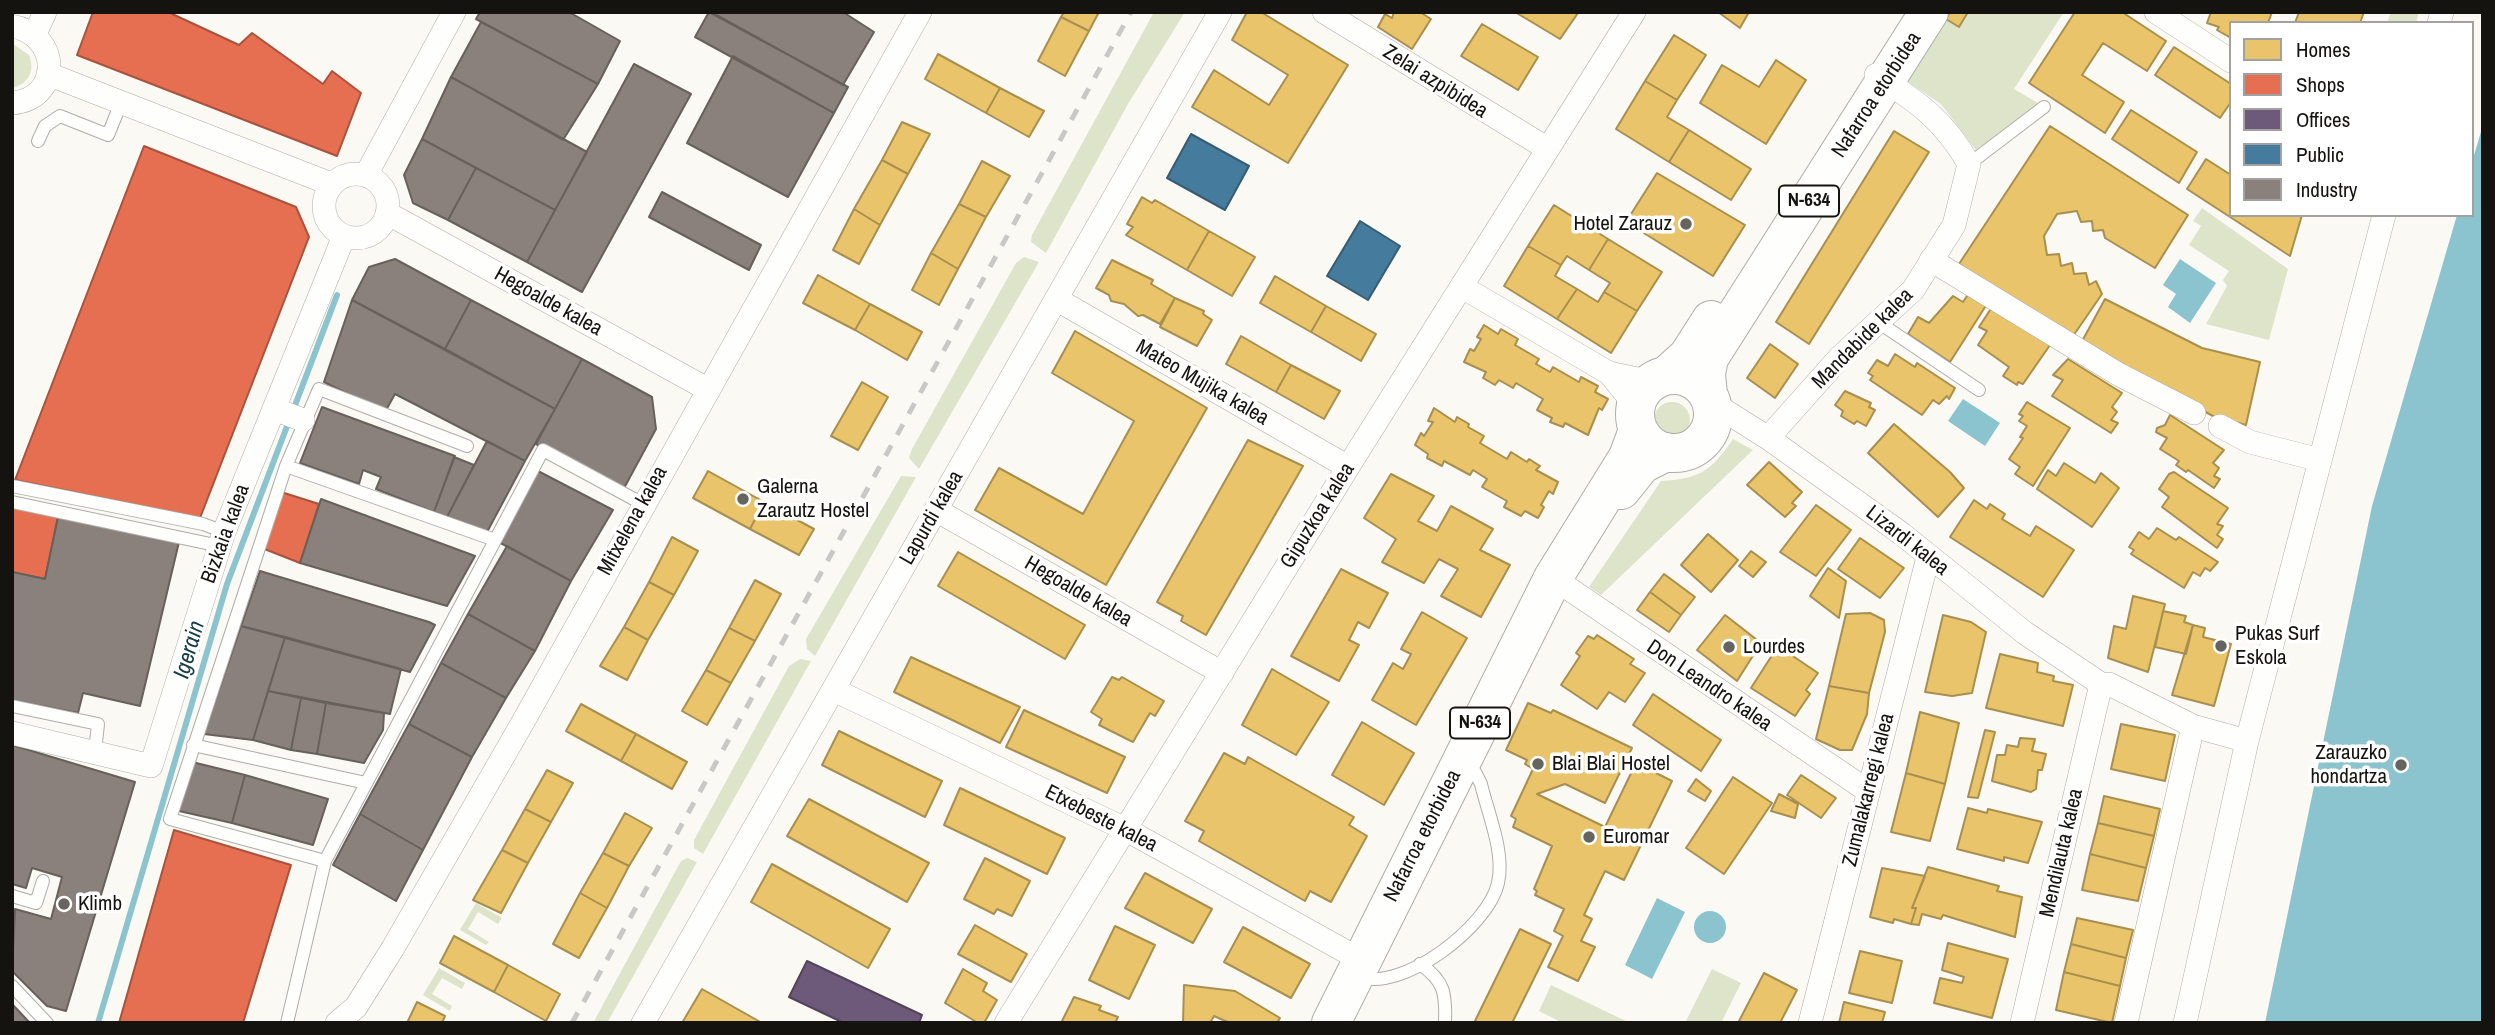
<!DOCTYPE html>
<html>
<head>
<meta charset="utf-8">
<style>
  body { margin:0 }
  #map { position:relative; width:2495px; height:1035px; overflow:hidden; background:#fbf9f4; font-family:"Archivo Narrow",sans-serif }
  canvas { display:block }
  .frame { position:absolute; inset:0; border:14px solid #15130f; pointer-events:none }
  .legend { position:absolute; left:2229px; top:21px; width:245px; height:196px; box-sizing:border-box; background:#fff; border:2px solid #a1a19f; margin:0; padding:9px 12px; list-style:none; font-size:21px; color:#15130f }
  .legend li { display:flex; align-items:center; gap:14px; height:35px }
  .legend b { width:35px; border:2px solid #a1a19f }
</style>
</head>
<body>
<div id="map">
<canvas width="2495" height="1035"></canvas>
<div class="frame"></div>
<ul class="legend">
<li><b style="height:19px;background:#e9c46a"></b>Homes</li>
<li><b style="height:19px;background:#e76f51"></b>Shops</li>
<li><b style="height:19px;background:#6d597a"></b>Offices</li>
<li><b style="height:19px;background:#457b9d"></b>Public</li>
<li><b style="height:19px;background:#8a817c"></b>Industry</li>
</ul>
</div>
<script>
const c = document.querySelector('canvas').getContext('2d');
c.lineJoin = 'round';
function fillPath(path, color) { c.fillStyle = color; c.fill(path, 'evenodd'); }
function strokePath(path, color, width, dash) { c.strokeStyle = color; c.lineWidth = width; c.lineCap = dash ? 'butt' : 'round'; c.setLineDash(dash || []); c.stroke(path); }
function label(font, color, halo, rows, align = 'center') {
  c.font = font + ' "Archivo Narrow",sans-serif'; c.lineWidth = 7; c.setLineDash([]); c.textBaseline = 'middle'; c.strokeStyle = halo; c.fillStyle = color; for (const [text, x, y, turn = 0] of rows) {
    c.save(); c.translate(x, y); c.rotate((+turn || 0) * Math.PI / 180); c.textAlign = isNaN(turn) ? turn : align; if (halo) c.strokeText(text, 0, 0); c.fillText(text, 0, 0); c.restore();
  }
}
fillPath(new Path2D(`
  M1154 12H1185L1128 104 1046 253 1031 242 1032 235Z
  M1943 12H2064L2014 89 2038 103 1976 150 1941 104 1902 78Z
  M2391 12H2419L2416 23H2387Z
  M13 44 29 55C35 71 29 84 12 88Z
  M2202 208 2288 269 2269 340 2206 324 2227 286 2223 280 2229 271 2189 245 2201 226 2193 221Z
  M1024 257 1039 262 919 469 909 458 912 449 1016 263Z
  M1654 420a18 18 0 1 1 36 0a18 18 0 1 1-36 0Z
  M1733 439 1753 450 1601 595 1589 587 1661 481C1700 479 1711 471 1733 439Z
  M901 476 916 477 815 656 807 649 806 639Z
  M800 659 811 661 703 854 694 848V840L789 666Z
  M687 858 697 862 607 1023H593L681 861Z
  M476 903 502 918 498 924 478 912 468 929 489 942 486 945 460 930Z
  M439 968 465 983 462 989 442 978 432 994 452 1006 450 1011 423 995Z
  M1712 969 1741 983 1721 1023H1685Z
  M1551 985 1630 1023H1563L1539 1011Z`), '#dde4ca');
fillPath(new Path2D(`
  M2483 125V1023H2265L2372 506 2457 215H2472V162Z
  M2180 259 2216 283 2190 323 2168 307 2176 294 2163 285Z
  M1963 399 2000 423 1985 446 1948 421Z
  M1657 898 1685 912 1652 979 1625 965Z
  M1694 927a16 16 0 1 1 32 0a16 16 0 1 1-32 0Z`), '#8bc4cf');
const homes = new Path2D(`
  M1064 12H1099L1089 31 1061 17Z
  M1247 12H1261L1348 65 1288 163 1192 107 1214 70 1269 105 1288 75 1232 40Z
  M1394 12H1420L1431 19 1412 49 1378 27 1385 14 1392 18Z
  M1515 12H1577L1578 13 1560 39Z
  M1718 12H1749L1740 28Z
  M1950 12H1968L1959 27 1946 19Z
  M2075 12H2122L2166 41 2147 71 2103 43 2082 75 2124 102 2105 133 2029 83Z
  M2211 12H2272L2268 23H2231V38L2217 30 2219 27 2207 23Z
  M2299 12H2364L2360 23H2295Z
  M1061 17 1089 31 1065 76 1038 61Z
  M1482 24 1538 57 1518 90 1461 56Z
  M1674 35 1706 55 1677 100 1645 81Z
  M2174 47 2231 84V102L2220 118 2155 75Z
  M938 54 1000 88 986 113 925 79Z
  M1776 60 1806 80 1766 144 1700 103 1722 65 1759 87Z
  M1645 81 1677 100 1667 117 1689 130 1669 162 1616 129Z
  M1000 88 1044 111 1029 137 986 113Z
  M2131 110 2197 152 2179 183 2112 139Z
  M902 122 930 134 908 174 882 160Z
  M2050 126 2188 215 2155 268 2105 238 2103 230 2093 231 2092 221 2081 222 2077 211 2057 214 2044 236 2047 255 2059 254 2061 266 2072 263 2074 274 2086 273 2089 285 2096 281 2102 294 2071 339 1959 264Z
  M1689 130 1751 169 1731 200 1669 162Z
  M1894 131 1929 152 1809 344 1776 322Z
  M2206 159 2231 175V215H2302L2290 256 2187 189Z
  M882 160 908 174 880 225 854 209Z
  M982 161 1010 176 986 217 959 204Z
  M1657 173 1745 225 1713 276 1626 222Z
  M1142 197 1152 203 1155 200 1209 231 1187 270 1126 235 1133 227 1127 224Z
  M959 204 986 217 958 269 931 253Z
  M1554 205 1608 239 1589 270 1567 256 1561 265 1528 246Z
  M854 209 880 225 859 264 833 250Z
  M1209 231 1255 257 1232 296 1187 270Z
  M1608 239 1662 272 1637 311 1604 292 1610 283 1589 270Z
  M1528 246 1561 265 1555 276 1577 289 1557 319 1504 286Z
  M931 253 958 269 939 305 912 290Z
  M1112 260 1153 280 1151 284 1175 298 1160 324 1143 315 1138 316 1124 304 1111 301 1109 295 1096 288Z
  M818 275 870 304 855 330 803 303Z
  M1275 276 1326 306 1311 332 1260 303Z
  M1577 289 1598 302 1604 292 1637 311 1611 353 1557 319Z
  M1969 293 1987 304 1950 362 1908 334 1918 317 1929 323 1953 296 1963 302Z
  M1175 298 1204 311 1203 314 1212 320 1197 346 1160 327Z
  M2105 299 2202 348 2260 362 2246 425 2213 416 2080 345Z
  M870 304 922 332 907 360 855 330Z
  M1326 306 1376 334 1361 361 1311 332Z
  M1992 307 2050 345 2023 384 2018 382 2017 385 2003 376 2009 367 1978 345 1987 331 1979 327Z
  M1484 325 1498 334 1501 329 1518 339 1515 345 1539 359 1536 364 1550 372 1553 367 1579 382 1581 377 1598 386 1595 392 1608 399 1602 410 1599 408 1588 435 1565 423 1563 427 1550 422 1552 418 1537 410 1543 399 1516 383 1513 388 1499 380 1495 385 1483 378 1486 372 1464 362 1470 349 1474 351 1481 339 1477 337Z
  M1075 331 1207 408 1106 585 975 510 999 468 1083 514 1134 421 1052 373Z
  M1241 336 1291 365 1276 392 1226 364Z
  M1770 344 1798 364 1775 398 1747 378Z
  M1895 354 1915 367 1917 363 1955 388 1949 399 1947 396 1939 404 1933 400 1922 415 1870 380 1873 376 1868 373 1877 360 1888 366Z
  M2068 359 2122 393 2112 407 2117 412 2111 420 2118 423 2111 433 2052 396 2063 380 2053 375Z
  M1291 365 1340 391 1324 419 1276 392Z
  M862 382 888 397 858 450 831 436Z
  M1845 391 1871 403 1869 407 1875 410 1866 426 1857 421 1854 424 1841 416 1843 411 1835 405Z
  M2027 402 2070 428 2033 486 2015 474 2020 467 2009 459 2023 438 2020 437 2027 426 2019 421 2023 416 2019 414Z
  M1434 408 1455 422 1457 417 1469 424 1468 427 1484 436 1480 443 1507 459 1511 452 1527 462 1529 459 1540 466 1536 470 1558 482 1553 494 1549 491 1541 505 1544 507 1538 518 1525 511 1521 516 1504 507 1507 501 1482 487 1487 479 1473 470 1470 475 1444 461 1442 466 1427 458 1428 454 1415 445 1421 433 1424 436 1433 422 1428 421Z
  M2170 415 2224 450 2213 463 2219 468 2214 476 2220 479 2214 488 2188 470 2186 472 2176 465 2179 461 2160 449 2167 438 2156 432 2157 428 2165 425Z
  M1894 424 1950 472 1964 488 1938 517 1868 453Z
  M1248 440 1303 466 1206 635 1181 621 1183 616 1157 602Z
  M1769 462 1802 492 1792 503 1796 506 1785 517 1747 485Z
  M2064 463 2095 483 2101 473 2119 488 2092 527 2037 489 2048 470 2056 476Z
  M708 471 764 502 750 529 693 498Z
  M2174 472 2228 508 2217 524 2223 526 2217 535 2223 539 2217 548 2162 507 2169 497 2159 489 2169 474Z
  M1391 474 1434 496 1418 521 1437 531 1451 506 1493 529 1480 550 1510 565 1481 617 1441 596 1458 569 1439 559 1424 583 1382 562 1396 539 1364 518Z
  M1974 500 1987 509 1990 504 2005 514 2002 519 2030 536 2036 526 2074 550 2043 597 1950 537Z
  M764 502 814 529 799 555 750 529Z
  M1816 505 1851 530 1816 576 1780 552Z
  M2157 528 2176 540 2179 537 2218 562 2210 571 2205 568 2200 576 2193 572 2184 588 2131 554 2134 550 2129 547 2139 532 2149 539Z
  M1708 534 1738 560 1711 592 1681 565Z
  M672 537 698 551 674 595 649 582Z
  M1860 538 1904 568 1880 598 1838 569Z
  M1751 551 1766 562 1753 577 1739 566Z
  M958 552 1085 625 1065 659 938 586Z
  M1828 568 1846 581 1839 618 1810 596Z
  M1341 569 1388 593 1369 628 1358 622 1349 640 1359 645 1339 681 1291 656Z
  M1664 574 1695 597 1681 615 1650 592Z
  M755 580 781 594 755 641 729 628Z
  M649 582 674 595 648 640 624 627Z
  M1650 592 1681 615 1669 632 1637 610Z
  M2133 596 2165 604 2148 672 2108 658 2114 626 2126 629Z
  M2163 611 2186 616 2184 622 2193 625 2186 654 2155 647Z
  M1422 612 1467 638 1416 725 1372 700 1393 663 1403 669 1411 654 1401 649Z
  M1870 613 1884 620 1885 632 1869 693 1829 686 1846 614Z
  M1725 615 1761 643 1737 681 1697 650Z
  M1943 615 1971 622 1986 632 1972 693 1952 696 1925 692Z
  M2193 625 2205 628 2203 637 2231 644 2214 706 2172 695Z
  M624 627 648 640 627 680 600 666Z
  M729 628 755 641 731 683 706 670Z
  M1597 635 1634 659 1630 664 1645 673 1625 702 1609 692 1597 709 1561 685 1580 656 1576 653 1588 636 1594 639Z
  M1778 646 1818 673 1806 690 1810 694 1795 716 1751 688Z
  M2000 654 2038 663 2037 672 2054 676 2053 681 2073 685 2063 726 1986 708Z
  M911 657 1020 707 1000 743 894 692Z
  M1272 669 1329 702 1296 755 1242 725Z
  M706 670 731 683 707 725 682 711Z
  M1112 677 1119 680 1122 677 1164 701 1155 716 1150 713 1133 742 1099 725 1102 719 1091 712Z
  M1829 686 1869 693 1867 714 1852 750H1840L1816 739Z
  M1653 694 1721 740 1701 771 1633 725Z
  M1528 703 1551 713 1553 710 1632 748 1605 803 1565 784 1537 794 1605 827 1636 763 1672 781 1624 880 1605 871 1584 915 1592 919 1581 941 1595 947 1578 981 1548 967 1563 936 1554 931 1564 909 1535 895 1537 891 1534 889 1552 846 1513 827 1516 819 1511 816 1533 769 1525 764 1527 760 1506 750Z
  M581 704 636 734 621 761 566 731Z
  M1024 710 1125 757 1107 793 1006 747Z
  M1920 712 1959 723 1945 784 1906 773Z
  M1362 722 1414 753 1384 805 1332 775Z
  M2121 724 2175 735 2165 781 2111 769Z
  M1985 730 1995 732 1978 798 1968 797Z
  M839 731 942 781 925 817 822 765Z
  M636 734 687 762 672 789 621 761Z
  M2020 738 2035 739 2032 751 2046 754 2042 770H2038L2036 789 2031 792 1992 781 1997 755H2005L2007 745 2018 747Z
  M1224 753 1245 764 1248 757 1354 817 1349 825 1367 836 1331 902 1310 891 1305 901 1199 841 1204 831 1185 821Z
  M547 770 573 783 551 822 525 809Z
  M1906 773 1945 784 1930 841 1891 832Z
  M1801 775 1836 798 1821 818 1787 795Z
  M1733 777 1772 803 1724 874 1686 848Z
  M1696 779 1711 791 1705 801 1688 791Z
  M960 788 1065 838 1047 874 944 825Z
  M1779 794 1798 804 1795 818 1771 811Z
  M2104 796 2160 809 2154 836 2098 823Z
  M809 799 929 863 907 902 787 836Z
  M1968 808 1987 813 1988 809 2042 822 2028 863 2004 857V861L1957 849Z
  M525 809 551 822 528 863 502 850Z
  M625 813 652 828 629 866 603 853Z
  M2098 823 2154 836 2146 868 2090 854Z
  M502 850 528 863 501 913 473 900Z
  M603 853 629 866 607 908 580 893Z
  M2090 854 2146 868 2138 901 2082 890Z
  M985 858 1030 881 1012 916 997 909 994 914 964 899Z
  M772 864 890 929 868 968 751 902Z
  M1928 867 1999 886 1997 891 2022 897 2015 937 1943 915 1941 919 1922 914 1919 925 1911 924 1916 908H1912Z
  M1882 868 1925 876 1912 908H1916L1911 924 1894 919 1893 923 1870 917Z
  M1145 873 1212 909 1193 943 1125 908Z
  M580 893 607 908 579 958 553 944Z
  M2077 918 2133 930 2126 958 2071 944Z
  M975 925 1027 954 1011 982 958 954Z
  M1115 926 1155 945 1129 999 1089 980Z
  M1243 927 1310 964 1291 998 1224 962Z
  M1520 929 1551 944 1512 1023H1474Z
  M454 936 508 965 494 992 440 963Z
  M1948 943 2008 959 1992 1018 1934 1003 1940 978 1962 983 1964 977 1942 970Z
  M2071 944 2126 958 2120 986 2064 972Z
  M1860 951 1902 961 1892 1003 1849 993Z
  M508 965 560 994 546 1021 494 992Z
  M963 969 987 983 983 991 997 1000 984 1023H978L945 1003Z
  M2064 972 2120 986 2112 1023 2056 1010Z
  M1764 973 1797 990 1780 1023H1738Z
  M1184 985 1235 991 1280 1018 1277 1023H1230L1214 1016 1210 1023H1183Z
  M702 989 762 1023H682Z
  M1074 997 1101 1006 1099 1010 1118 1017 1115 1023H1061Z
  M417 1002 445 1016 442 1023H407Z
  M1844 1002 1885 1012 1882 1023H1839Z`);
fillPath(homes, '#e9c46a');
strokePath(homes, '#a98f4f', 2);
const shops = new Path2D(`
  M93 12H168L239 45 252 33 323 84 332 71 361 93 337 156 77 55Z
  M144 146 296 207 309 237 200 518 15 480Z
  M281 492 319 504 300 563 262 548Z
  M12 507 58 517 45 579 12 572Z
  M174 830 291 865 243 1023H119Z`);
fillPath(shops, '#e76f51');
strokePath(shops, '#a8533d', 2);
const offices = new Path2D(`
  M807 961 922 1015 919 1023H844L789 997Z`);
fillPath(offices, '#6d597a');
strokePath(offices, '#53445a', 2);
const public = new Path2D(`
  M1191 134 1249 166 1225 210 1167 178Z
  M1360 221 1400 246 1368 300 1327 276Z`);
fillPath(public, '#457b9d');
strokePath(public, '#375c72', 2);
const industry = new Path2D(`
  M480 12H569L620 41 598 84 476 19Z
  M709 12 848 87 834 113 695 37Z
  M711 12H843L874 32 843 85Z
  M481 22 598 84 563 140 451 77Z
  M733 56 834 113 788 197 687 143Z
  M634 64 691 94 582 292 527 262Z
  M451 77 587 152 555 210 422 139Z
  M422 139 476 168 448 220 413 203 404 175Z
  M476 168 555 210 527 262 448 220Z
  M662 192 761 245 749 270 649 217Z
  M395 259 471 300 445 349 352 300 369 267Z
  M352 300 555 409 525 461 395 394 385 412 324 382Z
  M471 300 582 359 555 409 445 349Z
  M582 359 652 397 656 429 623 490 536 444Z
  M322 407 455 456 434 512 376 489 381 477 363 470 359 484 300 463Z
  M487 441 525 461 487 532 447 517Z
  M454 457 474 465 447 517 434 512Z
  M536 470 613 510 571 581 495 540Z
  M321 499 475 556 447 606 300 563Z
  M58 517 179 542 140 706 83 693 78 713 12 700V572L45 579Z
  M507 546 571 581 535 651 468 614Z
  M260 571 429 622 435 625 410 672 241 626Z
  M468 614 535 651 506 698 441 663Z
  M241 626 285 637 253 740 204 734Z
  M285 637 401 669 390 714 268 691Z
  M441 663 506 698 472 757 409 724Z
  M268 691 301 698 291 750 253 740Z
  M301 698 326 703 317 754 291 750Z
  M326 703 384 713 383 730 364 763 317 754Z
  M409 724 472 757 423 850 360 814Z
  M12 745 135 782 66 1011 47 1006 12 971 15 909 51 919 62 877 32 868 26 888 12 884Z
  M192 762 245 775 232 823 179 811Z
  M245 775 328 799 313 845 232 823Z
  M360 814 423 850 396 901 333 865Z
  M12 1004 30 1023H12Z`);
fillPath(industry, '#8a817c');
strokePath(industry, '#67605b', 2);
strokePath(new Path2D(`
  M98 1023 227 584 337 295`), '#8bc4cf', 6);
const lane = new Path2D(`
  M38 141 45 126 60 116 108 135 121 103
  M1969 164 2044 107
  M1878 322 1979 390
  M286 466 495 540
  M12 486 203 524 224 532
  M12 502 220 546
  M12 706 98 724 95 752
  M193 745 366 783
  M325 861 170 819 286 466 319 389 467 446
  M12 896 36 903 43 881
  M1420 964C1445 981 1446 994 1445 1023
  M1358 976C1401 994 1489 926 1498 883 1505 852 1488 814 1481 784L1475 772 1467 766
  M12 986 47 1023
  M287 1023 325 861 543 450 643 504`);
const street = new Path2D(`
  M1324 12 1548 149
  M2156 12 2231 61
  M2439 23 2442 12
  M12 26C61 35 62 99 12 103
  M35 34 45 12
  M48 74 331 184
  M324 206a32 32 0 1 1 64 0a32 32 0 1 1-64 0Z
  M366 175 454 12
  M387 213 709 390
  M1931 260 2118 374 2194 413
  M1464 288 1609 373 1636 406
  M1056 299 1348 467
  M1609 373 1652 382
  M1711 402 1768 438 1902 534 2025 633 2101 684 2022 1023
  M274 409 303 420
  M2220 426 2250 442 2320 460
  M1768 438 1841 356 1913 290 1954 225 1969 164C1944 120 1918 102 1876 75
  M936 510 1222 673
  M1553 578 1868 791
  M2109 684 2193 726 2247 741
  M834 690 1125 829 1361 960
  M12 733 151 766 224 532 344 236
  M337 1023 356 1007 393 948 523 722 920 12
  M643 1023 1220 12
  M1006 1023 1348 467 1634 12
  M1810 1023 1928 557
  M2126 1023 2193 726
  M2185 1023 2247 741 2384 215`);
const highway = new Path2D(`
  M1667 375 1688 356 1711 320
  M1635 414a39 39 0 1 1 78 0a39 39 0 1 1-78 0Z
  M1708 395 1706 374 1709 358 1929 12
  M1621 490 1642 464 1666 452
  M1331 1023 1553 578 1628 457 1638 430`);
strokePath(lane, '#afada9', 14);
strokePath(street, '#afada9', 24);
strokePath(highway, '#afada9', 40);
strokePath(lane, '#fefefd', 12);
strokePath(street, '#fefefd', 23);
strokePath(highway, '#fefefd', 38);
strokePath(new Path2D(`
  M572 1023 1131 12`), '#c8c8c6', 5, [12, 12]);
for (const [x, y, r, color] of [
  [1686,224,7,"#66645f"],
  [743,499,7,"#66645f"],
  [2221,646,7,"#66645f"],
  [1729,647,7,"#66645f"],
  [1538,764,7,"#66645f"],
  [2401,765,7,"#66645f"],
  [1589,837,7,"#66645f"],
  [64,904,7,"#66645f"]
]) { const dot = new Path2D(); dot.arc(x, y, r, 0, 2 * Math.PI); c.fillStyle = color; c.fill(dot); strokePath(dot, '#fff', 2.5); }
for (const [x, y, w] of [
  [1809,201,60],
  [1480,723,60]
]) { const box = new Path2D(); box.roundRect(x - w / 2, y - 15.5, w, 31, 5); c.fillStyle = '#fff'; c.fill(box); strokePath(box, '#15130f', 2); }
label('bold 19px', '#15130f', null, [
  ["N-634",1809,201],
  ["N-634",1480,723]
]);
label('21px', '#15130f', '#fff', [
  ["Zelai azpibidea",1435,82,32],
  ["Nafarroa etorbidea",1877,95,-57],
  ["Hegoalde kalea",548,302,29],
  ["Mandabide kalea",1863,339,-45],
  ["Mateo Mujika kalea",1202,383,30],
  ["Gipuzkoa kalea",1318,516,-58],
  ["Lapurdi kalea",932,518,-60],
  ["Mitxelena kalea",633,521,-61],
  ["Bizkaia kalea",226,534,-70],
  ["Lizardi kalea",1907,541,38],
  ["Hegoalde kalea",1078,592,30],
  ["Don Leandro kalea",1709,686,34],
  ["Zumalakarregi kalea",1869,790,-76],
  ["Etxebeste kalea",1101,819,27],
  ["Nafarroa etorbidea",1423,836,-63],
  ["Mendilauta kalea",2062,853,-77]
]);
label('21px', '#15130f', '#fff', [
  ["Hotel Zarauz",1672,224,"right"],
  ["Galerna",757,487],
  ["Zarautz Hostel",757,511],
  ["Pukas Surf",2235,634],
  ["Eskola",2235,658],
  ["Lourdes",1743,647],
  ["Zarauzko",2387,753,"right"],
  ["hondartza",2387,777,"right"],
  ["Blai Blai Hostel",1552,764],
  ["Euromar",1603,837],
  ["Klimb",78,904]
], 'left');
label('italic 23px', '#153c45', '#fff', [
  ["Igerain",190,650,-74]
]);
</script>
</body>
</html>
